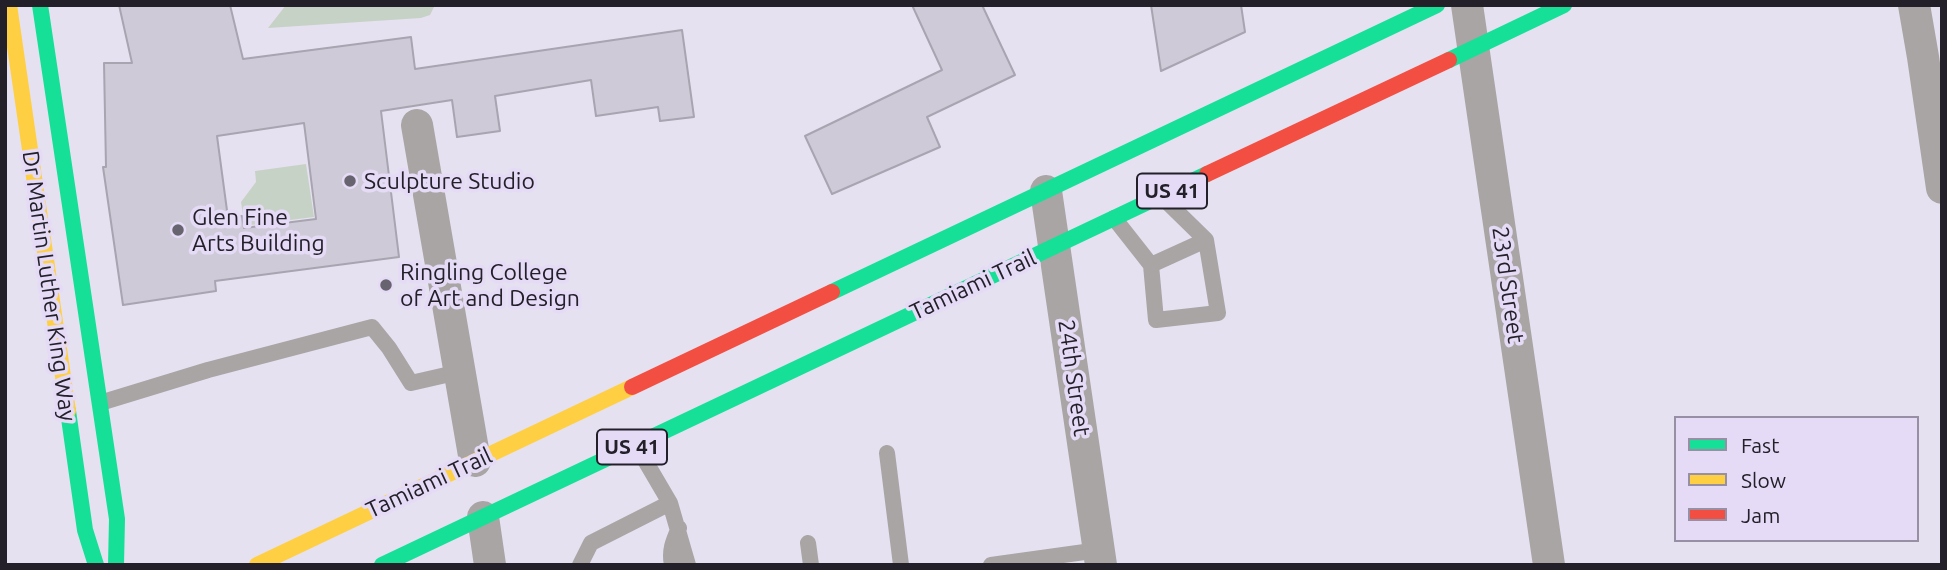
<!DOCTYPE html>
<html>
<head>
<meta charset="utf-8">
<style>
  body { margin:0 }
  #map { position:relative; width:1947px; height:570px; overflow:hidden; background:#e6e1f0; font-family:Ubuntu,sans-serif }
  canvas { display:block }
  .frame { position:absolute; inset:0; border:7px solid #23202a; pointer-events:none }
  .legend { position:absolute; left:1674px; top:416px; width:245px; height:126px; box-sizing:border-box; background:#e5dbf6; border:2px solid #9790a4; margin:0; padding:9px 12px; list-style:none; font-size:21px; color:#23202a }
  .legend li { display:flex; align-items:center; gap:14px; height:35px }
  .legend b { width:35px; border:2px solid #9790a4 }
</style>
</head>
<body>
<div id="map">
<canvas width="1947" height="570"></canvas>
<div class="frame"></div>
<ul class="legend">
<li><b style="height:9px;background:#16e098"></b>Fast</li>
<li><b style="height:9px;background:#ffcf43"></b>Slow</li>
<li><b style="height:9px;background:#f24e42"></b>Jam</li>
</ul>
</div>
<script>
const c = document.querySelector('canvas').getContext('2d');
c.lineJoin = 'round';
function fillPath(path, color) { c.fillStyle = color; c.fill(path, 'evenodd'); }
function strokePath(path, color, width, dash) { c.strokeStyle = color; c.lineWidth = width; c.lineCap = dash ? 'butt' : 'round'; c.setLineDash(dash || []); c.stroke(path); }
function label(font, color, halo, rows, align = 'center') {
  c.font = font + ' Ubuntu,sans-serif'; c.lineWidth = 7; c.setLineDash([]); c.textBaseline = 'middle'; c.strokeStyle = halo; c.fillStyle = color; for (const [text, x, y, turn = 0] of rows) {
    c.save(); c.translate(x, y); c.rotate((+turn || 0) * Math.PI / 180); c.textAlign = isNaN(turn) ? turn : align; if (halo) c.strokeText(text, 0, 0); c.fillText(text, 0, 0); c.restore();
  }
}
fillPath(new Path2D(`
  M286 5H435L430 15 421 18 268 28Z
  M306 164 314 217 251 225 255 262 247 244 241 202 256 182 255 171Z`), '#c7d2c6');
const building = new Path2D(`
  M119 5H230L243 59 411 37 415 69 682 30 694 117 660 121 658 107 596 116 591 80 495 96 500 131 457 137 452 100 381 111 399 257 215 281 216 291 123 305 103 167H106L104 63H132ZM304 123 316 219 244 228 242 216 228 218 217 136Z
  M912 5H982L1015 75 927 117 940 147 832 194 805 136 942 70Z
  M1151 5H1241L1245 32 1161 71Z`);
fillPath(building, '#cecad8');
strokePath(building, '#a8a4b0', 2);
strokePath(new Path2D(`
  M1114 218 1151 265 1156 320 1218 313 1206 240 1162 197
  M1151 265 1206 240
  M100 403 208 370 372 327 389 348 411 383 459 372
  M636 445 670 503
  M887 453 901 565
  M808 543 811 565
  M580 565 591 543 670 503 688 565
  M672 565C669 551 673 541 679 528
  M991 565 1099 550`), '#a8a5a4', 16);
strokePath(new Path2D(`
  M1467 5 1549 565
  M1914 5 1923 57 1942 188
  M417 125 475 461
  M1046 191 1101 565
  M483 517 490 565`), '#a8a5a4', 32);
strokePath(new Path2D(`
  M40 5 117 519 116 565
  M1449 60 1564 5
  M832 292 1437 5
  M68 411 85 530 96 565
  M382 565 1207 174`), '#16e098', 16);
strokePath(new Path2D(`
  M9 5 68 411
  M257 565 632 387`), '#ffcf43', 16);
strokePath(new Path2D(`
  M1207 174 1449 60
  M632 387 832 292`), '#f24e42', 16);
for (const [x, y, r, color] of [
  [350,181,7,"#67646f"],
  [178,230,7,"#67646f"],
  [386,285,7,"#67646f"]
]) { const dot = new Path2D(); dot.arc(x, y, r, 0, 2 * Math.PI); c.fillStyle = color; c.fill(dot); strokePath(dot, '#e5dbf6', 2.5); }
for (const [x, y, w] of [
  [1172,191,70],
  [632,447,70]
]) { const box = new Path2D(); box.roundRect(x - w / 2, y - 17.5, w, 35, 5); c.fillStyle = '#e5dbf6'; c.fill(box); strokePath(box, '#23202a', 2); }
label('bold 21px', '#23202a', null, [
  ["US 41",1172,191],
  ["US 41",632,447]
]);
label('23px', '#23202a', '#e5dbf6', [
  ["Sculpture Studio",364,181],
  ["Glen Fine",192,217],
  ["Arts Building",192,243],
  ["Ringling College",400,272],
  ["of Art and Design",400,298]
], 'left');
label('23px', '#23202a', '#e5dbf6', [
  ["Tamiami Trail",973,285,-25],
  ["23rd Street",1508,285,82],
  ["Dr Martin Luther King Way",49,286,82],
  ["24th Street",1074,378,82],
  ["Tamiami Trail",429,483,-25]
]);
</script>
</body>
</html>
